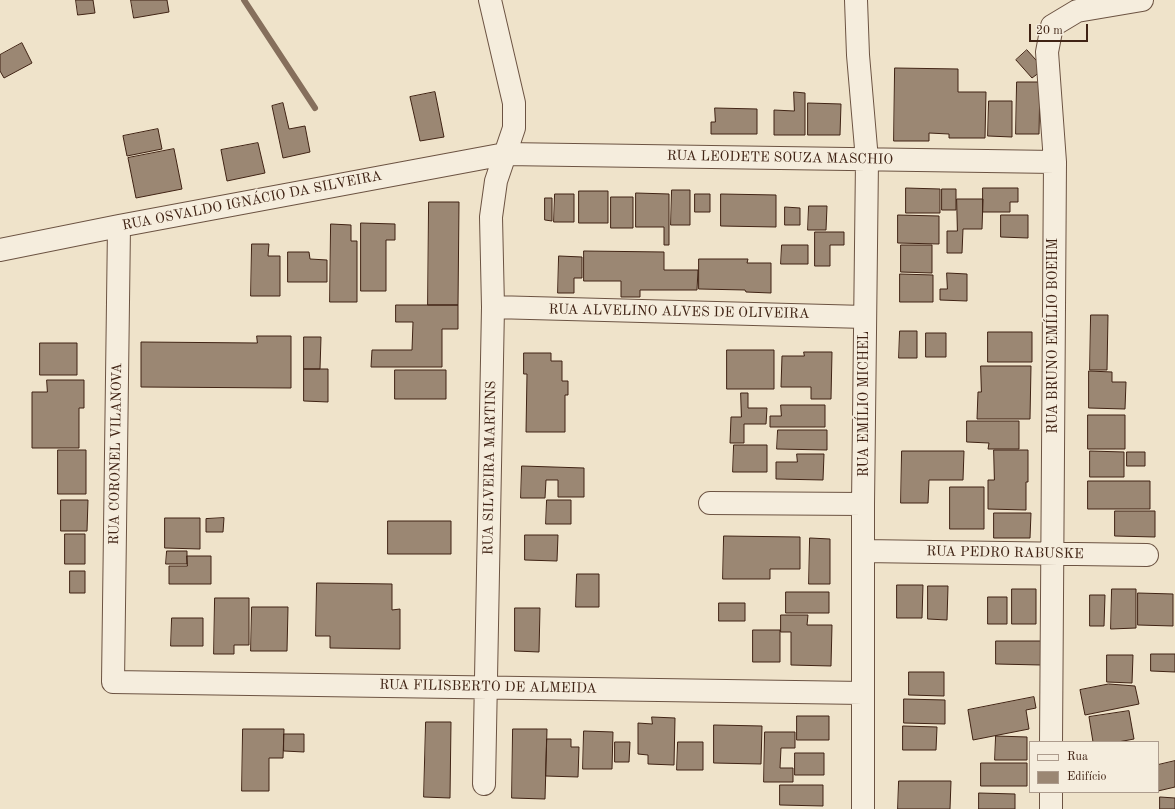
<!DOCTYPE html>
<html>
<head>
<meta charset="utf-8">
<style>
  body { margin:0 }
  #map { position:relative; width:1175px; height:809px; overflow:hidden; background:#efe3ca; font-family:"Old Standard TT",serif }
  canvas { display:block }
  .legend { position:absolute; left:1029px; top:741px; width:130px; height:52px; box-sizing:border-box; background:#f5eddd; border:1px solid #ad9c8d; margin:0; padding:5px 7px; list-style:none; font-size:12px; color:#402314 }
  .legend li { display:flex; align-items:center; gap:8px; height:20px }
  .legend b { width:20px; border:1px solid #ad9c8d }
  .scale { position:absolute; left:1029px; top:24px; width:59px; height:18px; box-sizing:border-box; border:2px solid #402314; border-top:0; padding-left:5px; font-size:12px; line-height:14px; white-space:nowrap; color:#402314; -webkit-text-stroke:3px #f5eddd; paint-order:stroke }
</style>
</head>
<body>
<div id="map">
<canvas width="1175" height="809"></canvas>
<ul class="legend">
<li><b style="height:5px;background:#f5eddd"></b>Rua</li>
<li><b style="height:11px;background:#9b8773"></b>Edifício</li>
</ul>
<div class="scale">20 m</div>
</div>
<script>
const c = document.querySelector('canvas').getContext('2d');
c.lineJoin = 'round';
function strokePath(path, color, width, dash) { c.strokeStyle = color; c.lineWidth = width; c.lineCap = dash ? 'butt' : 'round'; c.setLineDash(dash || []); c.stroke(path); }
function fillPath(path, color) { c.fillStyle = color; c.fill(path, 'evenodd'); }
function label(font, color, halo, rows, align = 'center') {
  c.font = font + ' "Old Standard TT",serif'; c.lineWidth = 4; c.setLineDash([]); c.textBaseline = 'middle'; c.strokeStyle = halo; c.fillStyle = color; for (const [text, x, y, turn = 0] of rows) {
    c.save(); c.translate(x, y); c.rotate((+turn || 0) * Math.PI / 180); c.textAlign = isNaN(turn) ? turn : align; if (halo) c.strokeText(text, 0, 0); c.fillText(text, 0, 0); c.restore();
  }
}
strokePath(new Path2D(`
  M244 0 315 108`), '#866f5c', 6);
const building = new Path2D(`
  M76 0H93L95 13 78 15Z
  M131 0H167L169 12 134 18Z
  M22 43 32 63 4 78 0 71V55Z
  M1027 50 1044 69 1032 78 1016 60Z
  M895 68 958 69V92H986L985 138H949V134L929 133V141H894Z
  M1017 82H1040L1039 134H1016Z
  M435 92 444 137 420 141 410 97Z
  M794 92 805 93V135H774V110L794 111Z
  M989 101H1012V137L988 136Z
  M283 103 289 129 305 126 310 152 283 158 272 106Z
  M808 103 841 104 840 135H808Z
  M715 108 757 109V134H711V122H715Z
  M158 129 162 149 127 156 123 136Z
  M258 143 265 173 227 181 221 150Z
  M174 149 182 189 136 198 128 158Z
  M906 188 940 189V213H906Z
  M983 188H1018V202H1010V212H983Z
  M942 189H956V210H942Z
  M672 190H690V225H671Z
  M579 191H608V223H579Z
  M636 193 669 194V245H664V227H636Z
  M555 194H574V222H554Z
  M695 194H710V212H695Z
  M721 194 776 195V227L721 226Z
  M611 197H633V228H611Z
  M545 198H552V221L545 220Z
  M957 199H983L982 229H963L962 253H947V231H957Z
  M429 202H459L458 305H428Z
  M809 206H827L826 230H808Z
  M785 207 800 208V225H785Z
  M898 215 939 216V244L898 243Z
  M1001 215H1028V238L1001 237Z
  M361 223 395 224V240H386V291H361Z
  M331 224 351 225V241H357V302H330Z
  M815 232H844V245H830V266H815Z
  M252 244H269L268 256H280V296H251Z
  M782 245H808V264H781Z
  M901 245H932V273L901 272Z
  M584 251 664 252V270H698L697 290H640V297H621V281H584Z
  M288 252H309L310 259 327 260V282H288Z
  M559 256 582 257V278H574V293H558Z
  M699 259H748L747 263H771V293L746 292 745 290 699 289Z
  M947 273 967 274V301L940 300V289H947Z
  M900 274 933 275V302H900Z
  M396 305H458V329H442V367H371L372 350H412L413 322H396Z
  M1091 315H1108L1107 370H1090Z
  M900 331H917V358H899Z
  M988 332H1032V362H988Z
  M926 333H946V357H926Z
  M257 336H291V388L141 387V342L257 343Z
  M304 337H321L320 369H304Z
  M40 343H77V375H40Z
  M727 350H774V389H727Z
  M804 352H832L831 399H811V387H781L782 356H804Z
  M524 353H551V361H562V381H568V395H565V432H526L527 374H524Z
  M981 366H1031L1030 419H977L978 392H981Z
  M304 369H328V402L304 401Z
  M395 370H446V399H395Z
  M1089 371 1112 372V382H1126L1125 409 1089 408Z
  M47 380H84V408H79V448H32V392H47Z
  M741 393H748V408H767L766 424H744V443H730L731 417H741Z
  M781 405H825V427H770V416H781Z
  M1088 415H1125V449H1088Z
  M967 421H1019V449H988L989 443 967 442Z
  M778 430H827V450L777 449Z
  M734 445H767V472H733Z
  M58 450H86V494H58Z
  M994 450H1028V482H1026V510L988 509V480H994Z
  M902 451H964L963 480H929L928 503H901Z
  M1090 451 1124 452V477H1090Z
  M1127 452H1145V466H1127Z
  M797 454H824L823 480 776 479V462H797Z
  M522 466 584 468V497H558V480H546L545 498H521Z
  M1088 481H1150V509H1088Z
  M950 487H984V529H950Z
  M61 500H88L87 531H61Z
  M547 500H571V524H546Z
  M1115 511H1155V537L1115 536Z
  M994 513H1031L1030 538H994Z
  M165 518H200V549L165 548Z
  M224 518 223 532H206V519Z
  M388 521H451V554H388Z
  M65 534H85V564H65Z
  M525 535H558L557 561 525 560Z
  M724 536 800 537V569H770V579H723Z
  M810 538 830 539V584H809Z
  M167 551H187V564H166Z
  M187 556H211V584H169V566H187Z
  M70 571H85V593H70Z
  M577 574H599V607H576Z
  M317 583 392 584V610L400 609V649L330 648V636H316Z
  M897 585H923L922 618H897Z
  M928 586H948L947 620 928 619Z
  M1012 589H1036V624H1012Z
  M1112 589H1136V628L1111 629Z
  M786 592H829V613H786Z
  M1138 593 1173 594V626L1138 625Z
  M1090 595H1105L1104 626H1090Z
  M988 597H1007V624H988Z
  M215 598H249V645H234V654H214Z
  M719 603H745V621H719Z
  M252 607H288L287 651H251Z
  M515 608H540L539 652 515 651Z
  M781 615H808L807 625H832L831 666 791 665V632H781Z
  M172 618H203V646H171Z
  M753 630H780V662H753Z
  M996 641H1041V665L996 664Z
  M1151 654H1175V672L1151 671Z
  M1107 655H1133L1132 683 1107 682Z
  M909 672H944V696L909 695Z
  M1109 684 1135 686 1139 704 1085 715 1080 690Z
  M1034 697 1036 708 1026 710 1029 729 973 740 968 710Z
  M904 699 945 700V724L904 723Z
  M1129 711 1134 739 1118 742H1093L1089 717Z
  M797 716H829V740H797Z
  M652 717 675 718 674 765 648 764V755L638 754V723L652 724Z
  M426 722H451L450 798 424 797Z
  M714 725 762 726 761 764 714 763Z
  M903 726 937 727 936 750H903Z
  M243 729H284L283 758H269V791H242Z
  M513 729H547L545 799 512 798Z
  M584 731 613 732 612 769H583Z
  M765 732H795V748H781L780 768H793V782H764Z
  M284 734H304V752L284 751Z
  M996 736 1027 737V760H995Z
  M547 739H571V747H579L578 777 546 776Z
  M615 742H630L629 762H615Z
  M678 742H703V770H677Z
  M795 753H824V775H795Z
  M1175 761V787L1158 791V765Z
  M981 763H1027V786H981Z
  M899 781H951L950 809H898Z
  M780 785H823V806L780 805Z
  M979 793 1015 794V809H979Z
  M1160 797 1175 798V809H1160Z`);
fillPath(building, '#9b8773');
strokePath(building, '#402314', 1);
const minor = new Path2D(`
  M856 0 858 55 867 160 863 504V809
  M119 226 113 682 863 693
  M0 250 119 226 505 154 1055 162
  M493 307 865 317
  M710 503 863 504
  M863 551 1147 555
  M1051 742 1055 162 1047 52 1052 26 1077 11 1142 0
  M484 784 493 307 491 217 496 181 514 128V103L490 0
  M1051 809V792`);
strokePath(minor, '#6c5342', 24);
strokePath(minor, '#f5eddd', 22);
label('14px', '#402314', '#f5eddd', [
  ["RUA LEODETE SOUZA MASCHIO",780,158,1],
  ["RUA OSVALDO IGNÁCIO DA SILVEIRA",252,201,-11],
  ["RUA ALVELINO ALVES DE OLIVEIRA",679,312,1],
  ["RUA BRUNO EMÍLIO BOEHM",1053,336,-90],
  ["RUA EMÍLIO MICHEL",864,404,-90],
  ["RUA CORONEL VILANOVA",116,454,-89],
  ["RUA SILVEIRA MARTINS",490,468,-89],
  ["RUA PEDRO RABUSKE",1005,553,1],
  ["RUA FILISBERTO DE ALMEIDA",488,687,1]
]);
</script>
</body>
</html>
